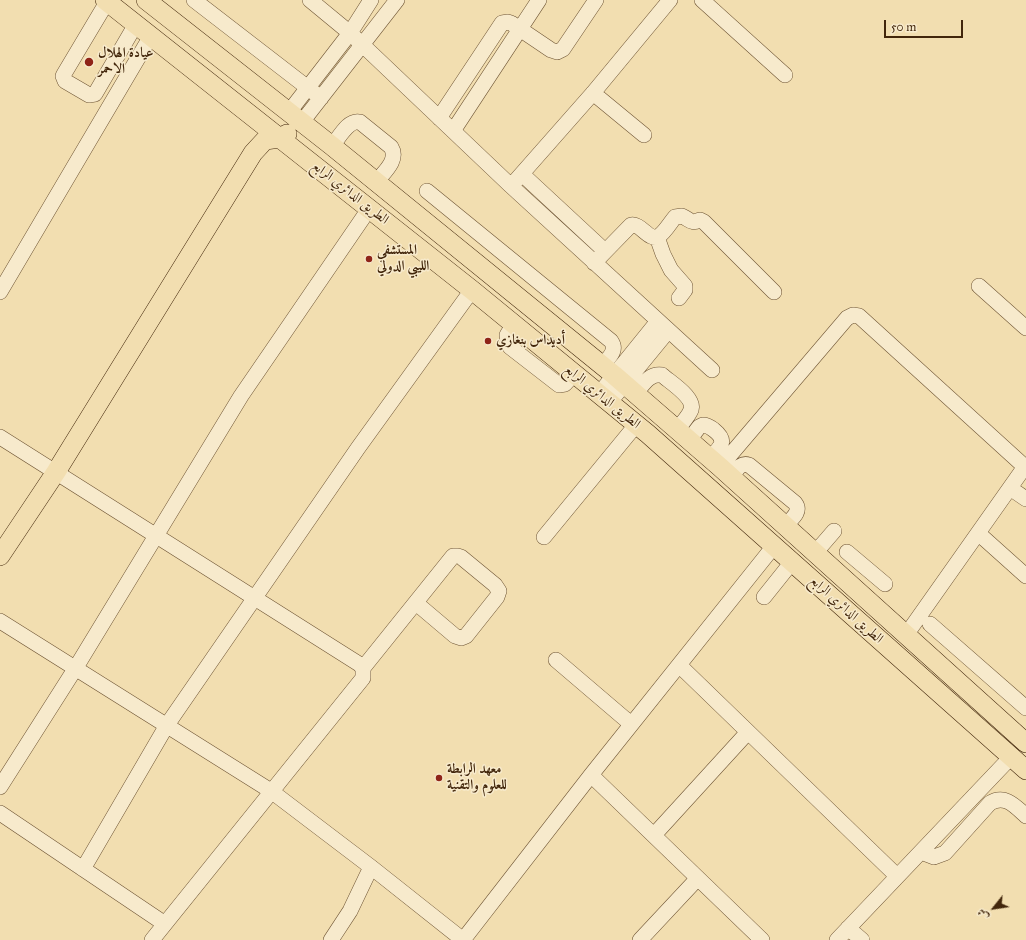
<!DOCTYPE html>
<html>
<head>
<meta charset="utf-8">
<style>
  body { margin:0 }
  #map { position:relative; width:1026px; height:940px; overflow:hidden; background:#f2deb0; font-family:"IM FELL Great Primer",Amiri,serif }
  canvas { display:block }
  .north { position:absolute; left:974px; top:888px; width:40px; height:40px; -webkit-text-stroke:3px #f7eacc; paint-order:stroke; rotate:240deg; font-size:11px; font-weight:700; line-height:16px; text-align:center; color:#42260b }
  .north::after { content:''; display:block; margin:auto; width:14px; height:18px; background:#42260b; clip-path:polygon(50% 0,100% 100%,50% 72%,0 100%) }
  .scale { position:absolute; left:884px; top:20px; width:79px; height:18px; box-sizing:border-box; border:2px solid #42260b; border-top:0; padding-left:5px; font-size:12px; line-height:14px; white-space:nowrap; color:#42260b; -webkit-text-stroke:3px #f7eacc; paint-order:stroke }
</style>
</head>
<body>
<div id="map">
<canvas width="1026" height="940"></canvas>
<div class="north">ش</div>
<div class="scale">50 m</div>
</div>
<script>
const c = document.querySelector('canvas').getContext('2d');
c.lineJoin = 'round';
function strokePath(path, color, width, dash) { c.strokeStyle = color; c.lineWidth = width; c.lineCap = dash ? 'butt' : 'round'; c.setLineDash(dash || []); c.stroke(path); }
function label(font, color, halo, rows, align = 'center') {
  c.font = font + ' "IM FELL Great Primer",Amiri,serif'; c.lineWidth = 3; c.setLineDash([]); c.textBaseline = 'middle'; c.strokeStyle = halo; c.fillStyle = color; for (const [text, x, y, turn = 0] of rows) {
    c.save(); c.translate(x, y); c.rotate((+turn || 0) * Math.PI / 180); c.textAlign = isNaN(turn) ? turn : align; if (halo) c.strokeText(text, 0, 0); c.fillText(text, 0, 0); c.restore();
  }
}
const minor = new Path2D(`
  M194 0 321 98
  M310 0 350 33 511 186 712 370
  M702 0 785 75
  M107 2 64 74 63 76 65 81 89 95 95 94 136 24
  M593 93 644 135
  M289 112 350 33 371 0
  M439 118 502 23 508 22 511 23 551 50 557 52 563 49 596 0
  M302 122 397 0
  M453 131 539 0
  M332 146C339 138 348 119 360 122L391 147C399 160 384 172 376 182
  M522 174 605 251
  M511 186 593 93 670 0
  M427 191 611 341C618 351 608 358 602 366
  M657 237 663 254 671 270 685 286V290L679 298
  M594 263 631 225C641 223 649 242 659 236 665 232 670 223 675 217L682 216C691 220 690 224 700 220L704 222 774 292
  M979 286 1026 328
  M0 292 151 36
  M513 325 507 335 508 343 510 347 559 385 565 384 574 374
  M599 394 658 321
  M635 394C643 385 649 373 662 375 671 383 698 399 690 412 687 418 681 424 677 430
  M609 403 668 331
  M0 437 359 664 363 668V678L152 940
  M689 440 699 427 703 425C708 425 710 427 714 430 729 442 719 447 710 459
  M720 467 847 318 853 315 859 316 1025 467
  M731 477C736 471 740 462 749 465L795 503C802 512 791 519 785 526
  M1010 488 1026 499
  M978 533 1026 576
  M544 537 636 425
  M847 552 885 584
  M815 553 834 531
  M764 597 792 562
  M0 621 271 791 371 867 463 940
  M930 624 1026 708
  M906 635 1026 465
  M556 660 631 724
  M679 665 897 876
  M363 668 453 556H458L461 557 495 585 499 591 497 597 466 636 461 638 455 636 416 603
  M591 775 762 940
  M0 787 75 669 241 396 369 209
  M0 813 165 924
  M654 835 748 732
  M921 852 934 857 945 853 990 803C1005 794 1015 806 1026 816
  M83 869 167 725 358 448 472 290
  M848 928 862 940
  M331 940 350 911 371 867
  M463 940 591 775 774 546
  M640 940 698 878
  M837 940 1011 757`);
const major = new Path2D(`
  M105 0 472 290 648 434 1026 770
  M146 0 332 146 614 375 720 467 1026 743
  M0 556 56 472 253 153 265 140 280 138 287 134`);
strokePath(minor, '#6e5434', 16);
strokePath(major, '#42260b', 20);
strokePath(minor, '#f7eacc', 15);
strokePath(major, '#f2deb0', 19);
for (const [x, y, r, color] of [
  [89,62,5,"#8f2418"],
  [369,259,4,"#8f2418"],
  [488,341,4,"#8f2418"],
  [439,778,4,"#8f2418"]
]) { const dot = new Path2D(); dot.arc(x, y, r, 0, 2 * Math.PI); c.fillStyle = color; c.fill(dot); strokePath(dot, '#f7eacc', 1.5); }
label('bold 14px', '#42260b', '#f7eacc', [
  ["عيادة الهلال",98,54],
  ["الاحمر",98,70],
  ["المستشفي",377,251],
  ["الليبي الدولي",377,267],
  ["أديداس بنغازي",496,341],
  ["معهد الرابطة",447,770],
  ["للعلوم والتقنية",447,786]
], 'left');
label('14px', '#42260b', '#f7eacc', [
  ["الطريق الدائري الرابع",350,193,38],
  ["الطريق الدائري الرابع",602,397,39],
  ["الطريق الدائري الرابع",846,610,42]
]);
</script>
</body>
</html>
